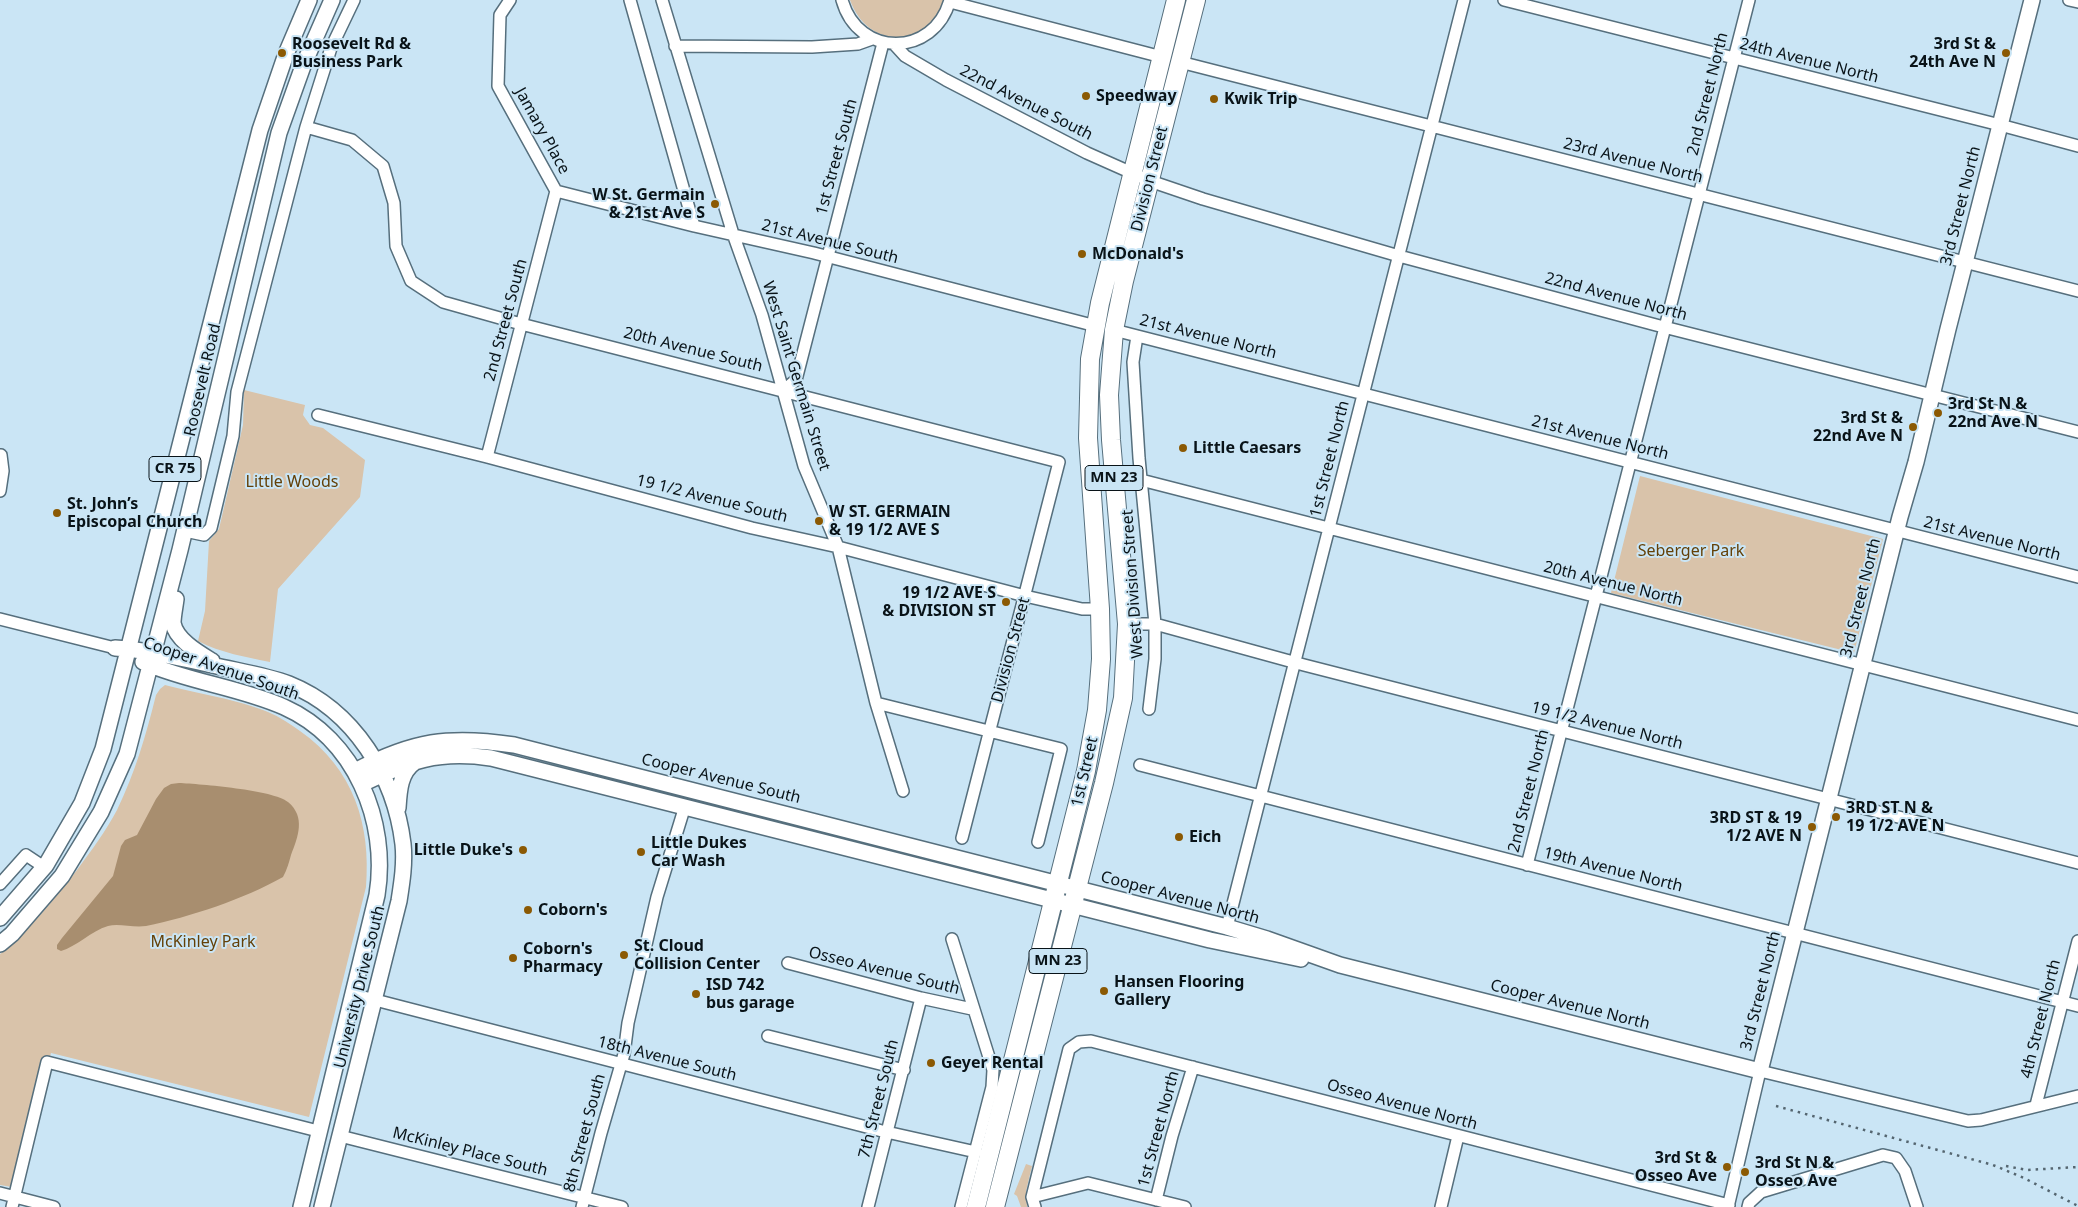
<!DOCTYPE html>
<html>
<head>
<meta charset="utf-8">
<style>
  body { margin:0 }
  canvas { display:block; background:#cae5f5 }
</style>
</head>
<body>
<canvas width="2078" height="1207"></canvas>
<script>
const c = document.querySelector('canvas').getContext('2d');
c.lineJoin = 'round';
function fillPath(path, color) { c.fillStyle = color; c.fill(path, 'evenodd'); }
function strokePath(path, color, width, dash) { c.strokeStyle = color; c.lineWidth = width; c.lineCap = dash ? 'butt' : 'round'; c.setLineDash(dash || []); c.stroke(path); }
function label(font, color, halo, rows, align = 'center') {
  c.font = font + ' "Noto Sans",sans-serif'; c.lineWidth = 4; c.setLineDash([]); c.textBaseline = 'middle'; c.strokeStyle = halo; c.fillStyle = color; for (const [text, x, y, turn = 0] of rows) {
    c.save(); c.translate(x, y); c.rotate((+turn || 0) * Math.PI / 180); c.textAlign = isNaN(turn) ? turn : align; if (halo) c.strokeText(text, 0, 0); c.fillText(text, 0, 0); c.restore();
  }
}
fillPath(new Path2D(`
  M850 0H945C926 49 868 50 850 0Z
  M244 390 305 405 303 415 310 425 323 428 365 460 360 497 278 589 270 662C246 657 221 653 198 641L205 611 209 541 219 529 243 425Z
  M1640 476 1883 539 1854 653 1611 593Z
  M165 685C196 693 239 700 268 712 280 717 290 724 300 731 354 769 371 825 366 887L309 1117 51 1053 15 1183 12 1187 0 1185V954C30 930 53 900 77 870 91 851 106 831 117 810 135 773 146 735 156 695L160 689Z
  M1026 1164 1032 1166 1026 1191 1027 1207H1021L1017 1196 1014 1194Z`), '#d9c3aa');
fillPath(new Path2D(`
  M179 783C200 784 274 790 288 802 306 817 298 837 291 855 289 862 287 870 283 877 244 899 190 917 146 926 133 928 119 923 108 926 91 931 76 947 61 951L57 949V945L62 938 113 876 121 846 125 840 137 835 156 799 164 788 171 784Z`), '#a88e6f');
const minor = new Path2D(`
  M510 0 500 15 498 86 556 191
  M630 0 694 226
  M662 0 733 234 762 315 804 466 838 547 876 703 903 791
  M842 0C858 58 934 58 950 0
  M1504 0 2000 125 2078 146
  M2069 0 2078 2
  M950 2 1162 57
  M894 44 905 56 946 80 1087 153 1150 181 1203 199 1399 256 1656 325 2078 432
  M675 46 812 47 858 44 872 39
  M1180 62 2078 291
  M306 127 352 140 383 166 394 203 396 246 411 281 443 302 521 324 1059 462 962 838
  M556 191 694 226 814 253 1096 326
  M1114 330 2078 577
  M1137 336 1133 362 1139 458 1155 624V659L1149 709
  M784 390 796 380 883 43
  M318 415 487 457 752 528 838 547 1025 596 1082 609H1100
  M487 457 556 191
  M1141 480 2078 720
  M0 491 3 471 1 455
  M185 531 204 535 211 528 233 436 237 392 306 127 331 48 354 0
  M0 619 115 648
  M1127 624H1155L1304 665 2078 863
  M876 703 1061 749 1038 842
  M1140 765 2078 1006
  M1527 865 1749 0
  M0 884 26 855 44 867
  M1227 927 1464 0
  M952 939 993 1070 992 1087 961 1207
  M788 963 921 998 972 1009
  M352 994 882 1131 976 1152
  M768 1036 904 1070
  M2036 1105 2078 941
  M340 1136 622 1207
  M0 1193 54 1207
  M1032 1197 1088 1183 1185 1207
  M1156 1200 1172 1136 1193 1067
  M12 1207 47 1062 318 1131
  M582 1207 601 1133 624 1054 628 1023 657 897 685 806
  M868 1207 921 998
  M1035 1207 1032 1197 1069 1049 1079 1042 1091 1041 1729 1205
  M1441 1207 1458 1136
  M1728 1207 1760 1071 1968 1121 1981 1120 2078 1096
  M1748 1207 1749 1203 1761 1192 1883 1155 1896 1158 1905 1171 1917 1207`);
const major = new Path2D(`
  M176 599C175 607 173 616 173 623 176 640 199 653 212 661
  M115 648C148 650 180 658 212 665 237 671 265 675 289 684 354 710 395 777 403 844 405 863 402 882 399 901L322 1207
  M143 662C188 682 239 687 284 707 355 739 389 821 377 895L301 1207
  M355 771C413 741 448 735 514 745L1227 927 1267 939 1340 965 1760 1071 1900 517 1916 462 1948 329 2032 0
  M362 784C409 761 438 750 491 758L1210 940 1301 959
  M398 808C399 791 400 772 415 762
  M0 918 46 865 82 803 103 749 260 130 286 54 309 0
  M0 944 12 934 62 876 101 812 127 754 180 550 279 133 303 66 332 0`);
const highway = new Path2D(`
  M976 1207 1086 771 1097 710 1101 659 1100 609 1088 438 1090 359 1100 303 1176 0
  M995 1207 1104 783 1123 698 1127 624 1111 440 1109 395 1114 330 1124 281 1196 0`);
strokePath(minor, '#566f7d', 14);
strokePath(major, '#566f7d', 18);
strokePath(highway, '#566f7d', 20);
strokePath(minor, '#fff', 11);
strokePath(major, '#fff', 15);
strokePath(highway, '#fff', 18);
strokePath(new Path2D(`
  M1776 1106 1993 1165 2024 1178 2078 1206
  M2006 1166 2027 1170 2078 1167`), '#556670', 2.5, [2.5, 5]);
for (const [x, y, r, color] of [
  [282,53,5,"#8b5903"],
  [2006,53,5,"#8b5903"],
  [1086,96,5,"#8b5903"],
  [1214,99,5,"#8b5903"],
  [715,204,5,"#8b5903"],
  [1082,254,5,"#8b5903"],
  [1938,413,5,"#8b5903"],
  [1913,427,5,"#8b5903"],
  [1183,448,5,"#8b5903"],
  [57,513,5,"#8b5903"],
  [819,521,5,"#8b5903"],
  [1006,602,5,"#8b5903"],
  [1836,817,5,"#8b5903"],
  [1812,827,5,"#8b5903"],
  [1179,837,5,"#8b5903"],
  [523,850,5,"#8b5903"],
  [641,852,5,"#8b5903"],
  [528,910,5,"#8b5903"],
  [624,955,5,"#8b5903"],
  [513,958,5,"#8b5903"],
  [1104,991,5,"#8b5903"],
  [696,994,5,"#8b5903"],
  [931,1063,5,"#8b5903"],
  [1727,1167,5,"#8b5903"],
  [1745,1172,5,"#8b5903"]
]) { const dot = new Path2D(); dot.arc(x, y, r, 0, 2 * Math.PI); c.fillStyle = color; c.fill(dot); strokePath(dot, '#cae5f5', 2); }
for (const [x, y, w] of [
  [175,469,52],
  [1114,478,58],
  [1058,961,58]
]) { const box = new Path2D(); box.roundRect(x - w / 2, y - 12.5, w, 25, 4); c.fillStyle = '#cae5f5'; c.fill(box); strokePath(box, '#091318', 1); }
label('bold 15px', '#091318', null, [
  ["CR 75",175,469],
  ["MN 23",1114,478],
  ["MN 23",1058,961]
]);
label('bold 16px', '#091318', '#cae5f5', [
  ["Roosevelt Rd &",292,44],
  ["Business Park",292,62],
  ["3rd St &",1996,44,"right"],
  ["24th Ave N",1996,62,"right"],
  ["Speedway",1096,96],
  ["Kwik Trip",1224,99],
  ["W St. Germain",705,195,"right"],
  ["& 21st Ave S",705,213,"right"],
  ["McDonald's",1092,254],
  ["3rd St N &",1948,404],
  ["22nd Ave N",1948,422],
  ["3rd St &",1903,418,"right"],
  ["22nd Ave N",1903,436,"right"],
  ["Little Caesars",1193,448],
  ["St. John’s",67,504],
  ["Episcopal Church",67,522],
  ["W ST. GERMAIN",829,512],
  ["& 19 1/2 AVE S",829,530],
  ["19 1/2 AVE S",996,593,"right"],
  ["& DIVISION ST",996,611,"right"],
  ["3RD ST N &",1846,808],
  ["19 1/2 AVE N",1846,826],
  ["3RD ST & 19",1802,818,"right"],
  ["1/2 AVE N",1802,836,"right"],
  ["Eich",1189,837],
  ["Little Dukes",651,843],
  ["Car Wash",651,861],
  ["Little Duke's",513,850,"right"],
  ["Coborn's",538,910],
  ["St. Cloud",634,946],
  ["Collision Center",634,964],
  ["Coborn's",523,949],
  ["Pharmacy",523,967],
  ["Hansen Flooring",1114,982],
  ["Gallery",1114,1000],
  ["ISD 742",706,985],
  ["bus garage",706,1003],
  ["Geyer Rental",941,1063],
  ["3rd St &",1717,1158,"right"],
  ["Osseo Ave",1717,1176,"right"],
  ["3rd St N &",1755,1163],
  ["Osseo Ave",1755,1181]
], 'left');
label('16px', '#091318', '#cae5f5', [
  ["24th Avenue North",1809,61,14],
  ["2nd Street North",1708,94,-76],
  ["22nd Avenue South",1026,103,27],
  ["Jamary Place",542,131,61],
  ["1st Street South",837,157,-75],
  ["23rd Avenue North",1633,161,14],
  ["Division Street",1150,179,-76],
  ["3rd Street North",1961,206,-76],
  ["21st Avenue South",830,242,14],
  ["22nd Avenue North",1616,297,15],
  ["2nd Street South",506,320,-75],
  ["21st Avenue North",1208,337,14],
  ["20th Avenue South",693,350,14],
  ["West Saint Germain Street",796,376,73],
  ["Roosevelt Road",203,380,-77],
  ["21st Avenue North",1600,438,14],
  ["1st Street North",1330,459,-76],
  ["19 1/2 Avenue South",712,499,14],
  ["21st Avenue North",1992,539,14],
  ["West Division Street",1133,584,-94],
  ["20th Avenue North",1613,584,14],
  ["3rd Street North",1861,598,-76],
  ["Division Street",1011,650,-75],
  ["Cooper Avenue South",221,669,19],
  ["19 1/2 Avenue North",1607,726,14],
  ["1st Street",1085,772,-77],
  ["Cooper Avenue South",721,779,14],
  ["2nd Street North",1529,791,-76],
  ["19th Avenue North",1613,870,14],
  ["Cooper Avenue North",1180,898,15],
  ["Osseo Avenue South",884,971,14],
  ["University Drive South",360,987,-76],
  ["3rd Street North",1761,991,-76],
  ["Cooper Avenue North",1570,1005,14],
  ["4th Street North",2041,1019,-76],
  ["18th Avenue South",667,1059,14],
  ["7th Street South",879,1099,-76],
  ["Osseo Avenue North",1402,1105,15],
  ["1st Street North",1159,1129,-75],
  ["8th Street South",585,1133,-75],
  ["McKinley Place South",470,1152,14]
]);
label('16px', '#644007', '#cae5f5', [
  ["Little Woods",292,482],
  ["Seberger Park",1691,551],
  ["McKinley Park",203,942]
]);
</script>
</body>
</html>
